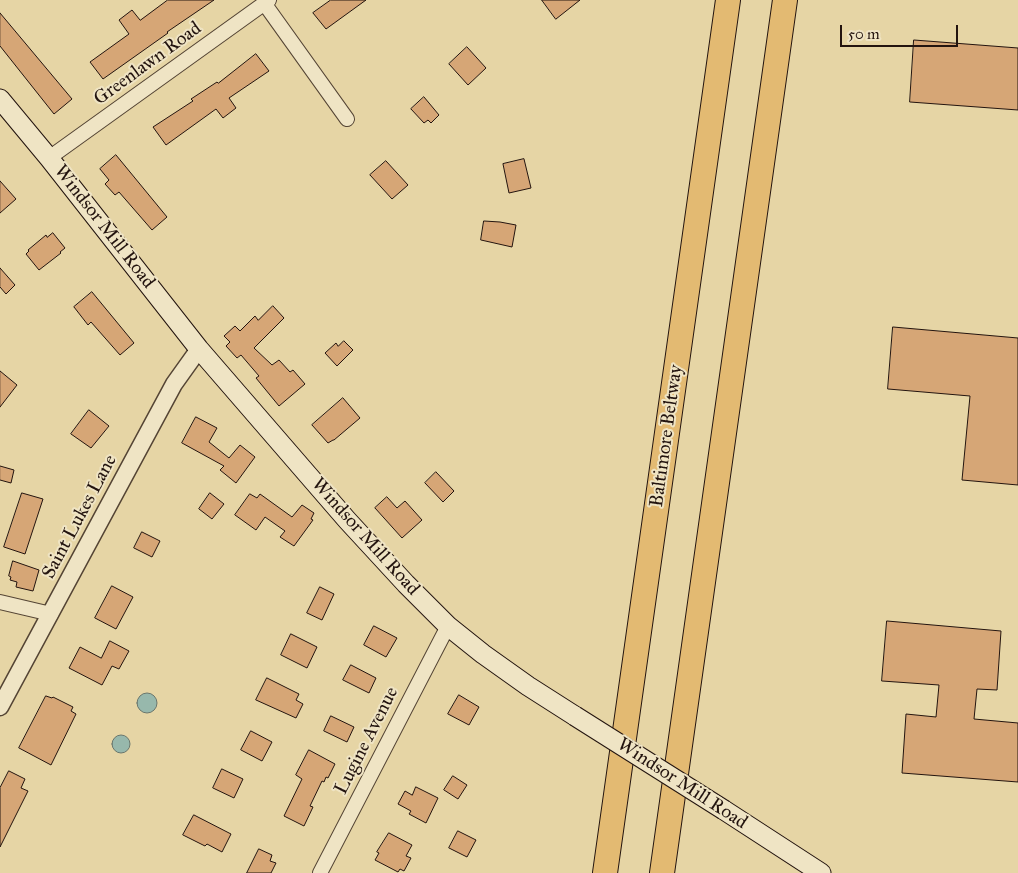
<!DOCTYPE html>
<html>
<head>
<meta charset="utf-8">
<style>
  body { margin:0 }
  #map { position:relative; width:1018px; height:873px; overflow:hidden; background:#e6d5a5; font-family:"IM FELL Great Primer",serif }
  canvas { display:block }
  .scale { position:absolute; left:840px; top:25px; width:118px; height:22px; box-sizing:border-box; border:2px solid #23140f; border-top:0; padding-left:6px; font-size:15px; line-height:18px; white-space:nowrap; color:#23140f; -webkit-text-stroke:4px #efe4c4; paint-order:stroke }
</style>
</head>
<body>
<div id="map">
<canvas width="1018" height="873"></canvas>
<div class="scale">50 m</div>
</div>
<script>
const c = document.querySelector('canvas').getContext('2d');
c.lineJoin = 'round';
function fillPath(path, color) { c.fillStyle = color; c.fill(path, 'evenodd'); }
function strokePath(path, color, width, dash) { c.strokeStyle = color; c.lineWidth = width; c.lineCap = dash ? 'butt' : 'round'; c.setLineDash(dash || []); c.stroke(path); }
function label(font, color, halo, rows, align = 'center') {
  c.font = font + ' "IM FELL Great Primer",serif'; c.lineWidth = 4; c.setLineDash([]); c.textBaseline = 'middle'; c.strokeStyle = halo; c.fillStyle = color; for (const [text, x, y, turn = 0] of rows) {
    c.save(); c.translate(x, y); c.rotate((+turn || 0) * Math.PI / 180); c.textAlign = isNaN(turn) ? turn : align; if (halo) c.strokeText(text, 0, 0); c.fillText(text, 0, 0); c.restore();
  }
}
const water = new Path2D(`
  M137 703a10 10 0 1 1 20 0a10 10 0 1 1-20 0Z
  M112 744a9 9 0 1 1 18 0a9 9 0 1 1-18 0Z`);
fillPath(water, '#97b8ac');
strokePath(water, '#69766d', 1);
const building = new Path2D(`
  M168 0H214L167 32 168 33 103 79 90 62 129 34 119 20 132 10 140 20Z
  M331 0H366L326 29 313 13Z
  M542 0H580L556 19Z
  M0 13 72 99 54 114 0 46Z
  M914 40 1018 48V110L910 102Z
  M467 47 486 68 468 85 449 64Z
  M256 54 269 71 229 98 236 108 223 118 216 109 166 145 153 127 193 101 191 99 217 82 218 83Z
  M424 97 439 115 431 123 428 120 424 123 411 109Z
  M116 155 167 217 152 230 119 192 115 195 105 184 109 180 100 169Z
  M524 159 531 188 509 193 503 164Z
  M386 161 408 185 392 199 370 175Z
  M0 181 16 199 0 213Z
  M484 221 500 222 516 225 512 247 481 240Z
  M53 233 65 248 60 252 61 253 39 270 26 254 29 251 28 250 46 235 47 237Z
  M0 268 15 285 6 294 0 287Z
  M92 292 134 343 120 355 91 322 88 325 74 307Z
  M273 306 284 318 254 348 272 365 279 360 290 372 293 370 305 384 279 406 256 378 259 376 241 355 237 358 226 346 230 342 224 336 235 326 240 331 255 316 258 320Z
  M893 327 1018 338V485L962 480 970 396 888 389Z
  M344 341 353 350 337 366 325 353 336 343 338 346Z
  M0 371 17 385 0 407Z
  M343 398 360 418 334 440H333L328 443 312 425Z
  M89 410 109 426 91 448 71 434Z
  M196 417 217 428 209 442 229 458 240 445 255 457 236 483 220 470 224 466 182 443Z
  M0 466 14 470 11 483 0 480Z
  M436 472 454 491 443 502 425 483Z
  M22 493 43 499 25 554 4 547Z
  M210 493 224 504 212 519 199 509Z
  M250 494 257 498 260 494 292 517 302 505 314 513 311 519 313 520 294 546 280 537 285 531 265 517 256 530 235 515Z
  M387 497 397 508 405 501 422 520 402 538 375 508Z
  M142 532 160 541 152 557 134 548Z
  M13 561 39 570 33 591 16 587 17 582 10 580 11 577 9 576Z
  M112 586 133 597 116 629 95 618Z
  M320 587 334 594 322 620 307 613Z
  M887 621 1001 631 997 690 977 689 974 719 1018 723V782L902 773 906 714 936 717 939 685 882 681Z
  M374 626 397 638 386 657 364 645Z
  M291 634 317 647 307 668 281 655Z
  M110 641 129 651 119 669 112 666 102 685 69 668 80 647 101 658Z
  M351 665 376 678 369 693 343 680Z
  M267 678 299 694 296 700 303 704 296 718 256 700Z
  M459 695 479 707 469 725 448 714Z
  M46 696 52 698 53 697 73 707 71 711 76 714 51 765 19 748Z
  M331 716 354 727 347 742 324 731Z
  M251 731 272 742 262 761 241 750Z
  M309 750 335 764 328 778 326 777 324 782 322 781 310 806 313 807 304 826 284 816 302 779 296 775Z
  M222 769 243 779 234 798 213 788Z
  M9 771 25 779 21 788 28 791 0 847V788Z
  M453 776 467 785 458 799 444 790Z
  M416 787 438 798 426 823 409 814 411 811 398 804 405 791 412 795Z
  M194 815 231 834 222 852 207 844 205 846 183 835Z
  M458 831 476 840 467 857 449 848Z
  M389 833 412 845 406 856 411 858 404 871 400 869 398 872 375 860 379 853 377 852Z
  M259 849 272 855 270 861 276 863 271 873H247Z`);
fillPath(building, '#d6a676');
strokePath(building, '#23140f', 1);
const minor = new Path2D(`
  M264 3 347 119
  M49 158 269 0
  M0 602 51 614
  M320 873 448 626`);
const tertiary = new Path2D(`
  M0 707 174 384 199 349`);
const secondary = new Path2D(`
  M0 99 49 158 199 349 347 520 406 584 448 626 483 654 528 686 575 716
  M724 810 821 873`);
const motorway = new Path2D(`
  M605 873 728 0
  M662 873 785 0`);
strokePath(minor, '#544434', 16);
strokePath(tertiary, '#544434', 19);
strokePath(secondary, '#23140f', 21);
strokePath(motorway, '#23140f', 26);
strokePath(minor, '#efe4c4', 14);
strokePath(tertiary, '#efe4c4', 16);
strokePath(secondary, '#efe4c4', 19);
strokePath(motorway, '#e3ba72', 24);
const secondaryBridge = new Path2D(`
  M575 716 724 810`);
strokePath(secondaryBridge, '#23140f', 21, []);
strokePath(secondaryBridge, '#efe4c4', 19);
label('19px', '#23140f', '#efe4c4', [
  ["Greenlawn Road",148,64,-36],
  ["Windsor Mill Road",104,227,52],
  ["Baltimore Beltway",667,436,-82],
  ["Saint Lukes Lane",80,517,-62],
  ["Windsor Mill Road",365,537,48],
  ["Lugine Avenue",367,741,-63],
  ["Windsor Mill Road",682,784,33]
]);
</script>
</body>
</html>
